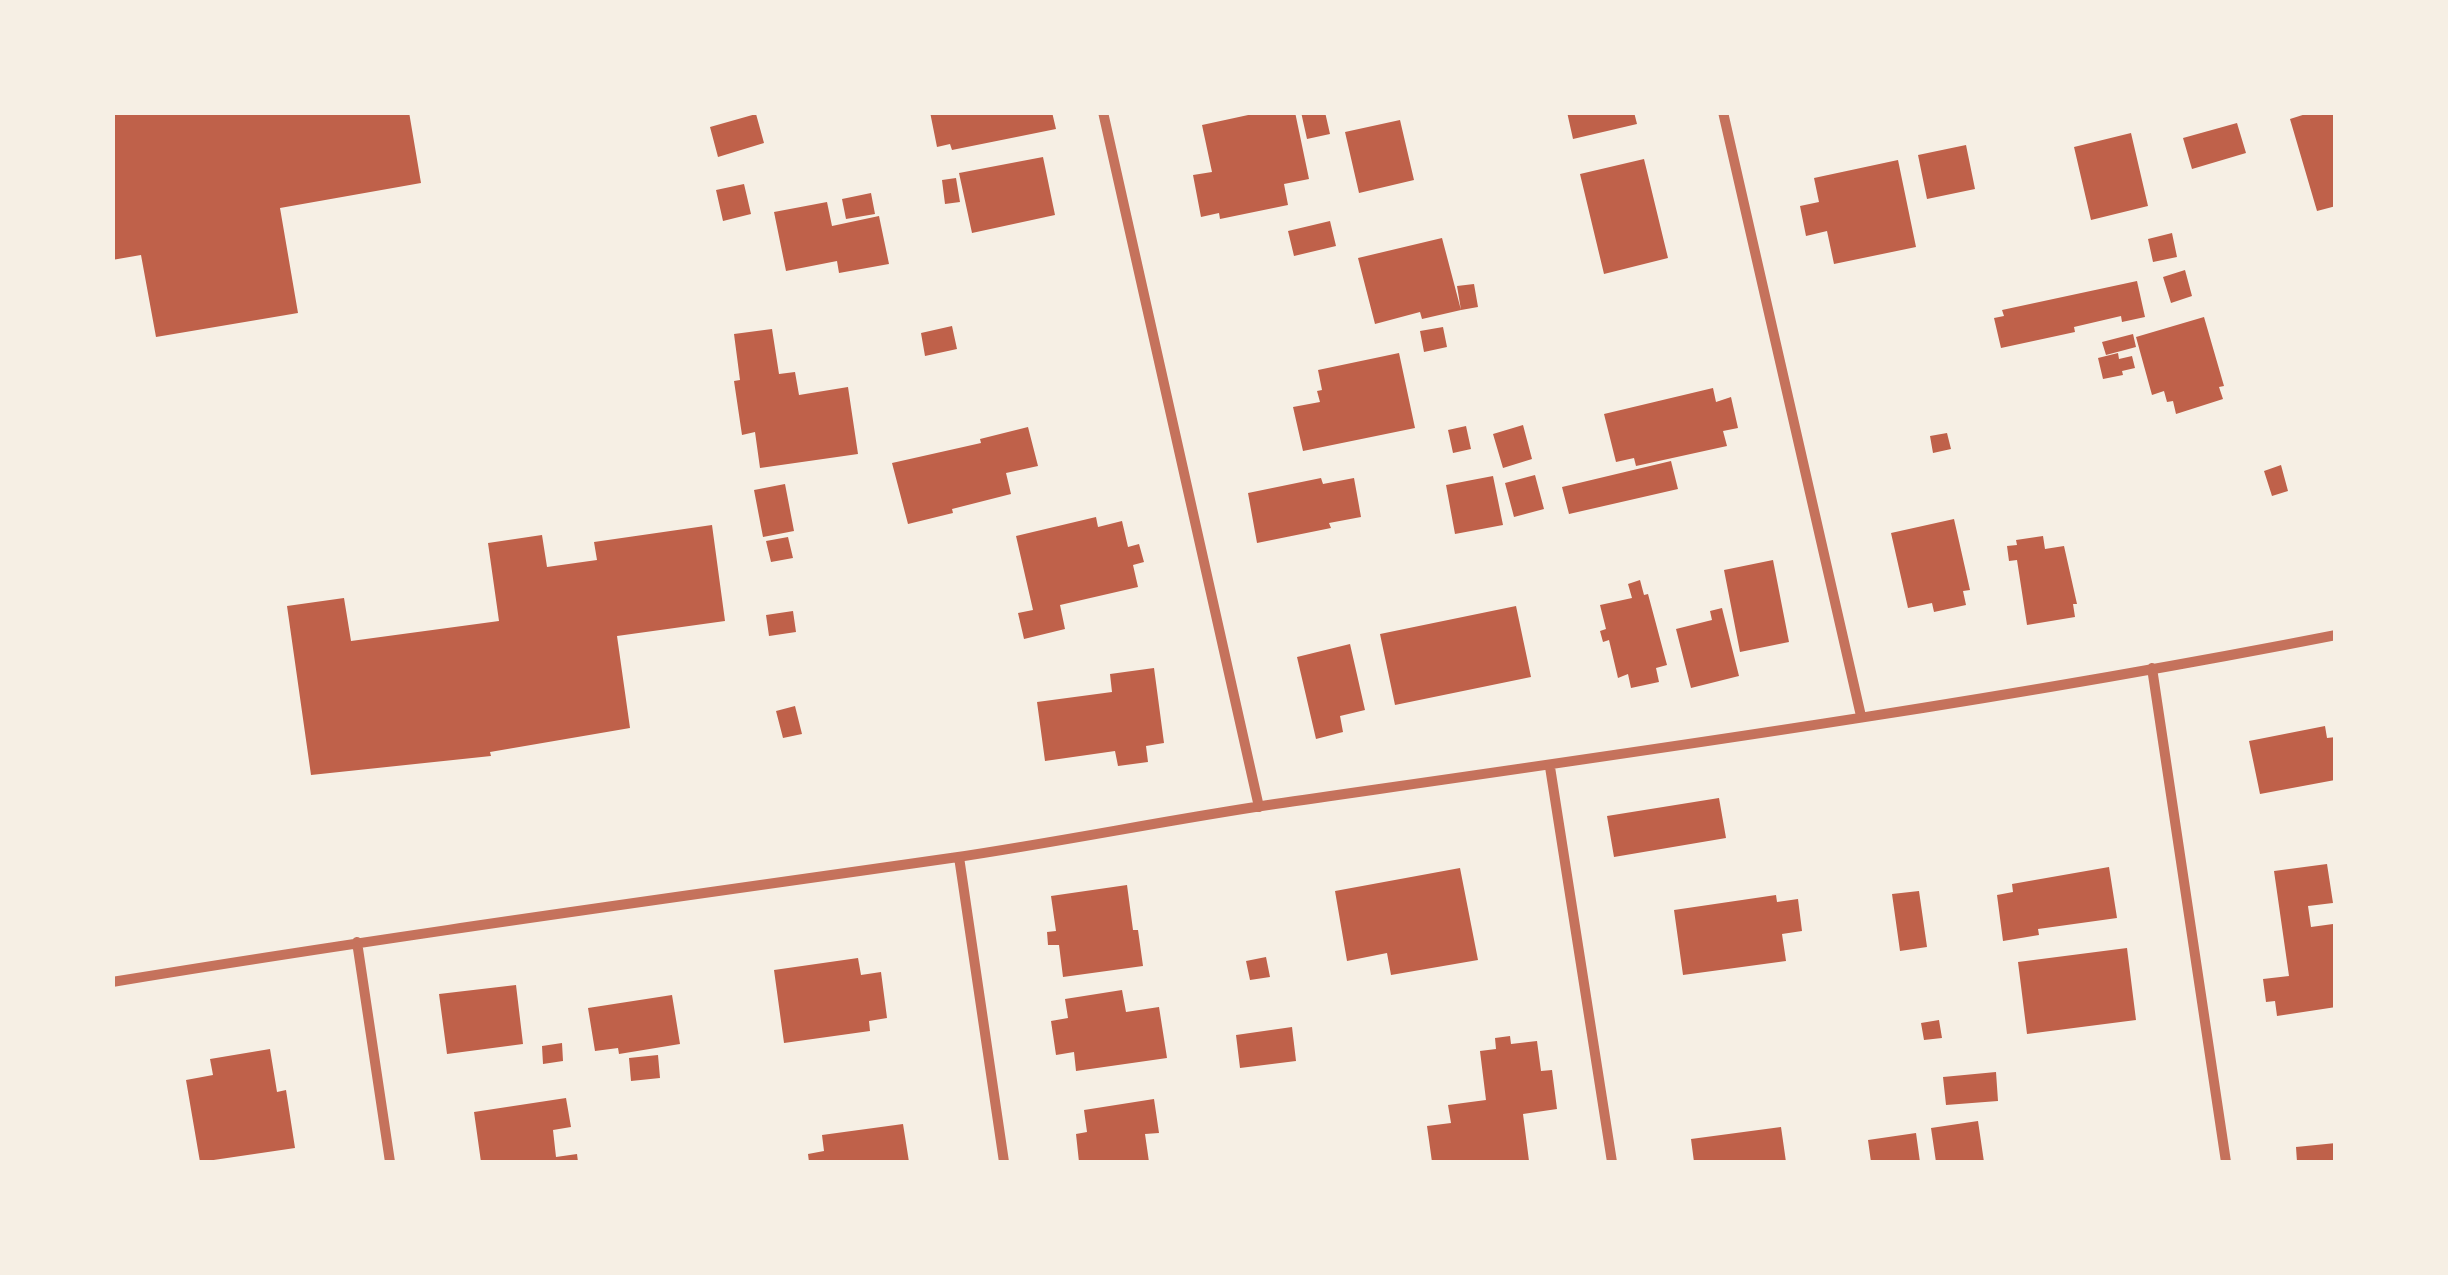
<!DOCTYPE html>
<html>
<head>
<meta charset="utf-8">
<style>
  body { margin:0 }
  #map { position:relative; width:2448px; height:1275px; overflow:hidden; background:#f6efe4; font-family:"Source Sans 3",sans-serif }
  canvas { display:block }
  .frame { position:absolute; inset:0; border:115px solid #f6efe4; pointer-events:none }
</style>
</head>
<body>
<div id="map">
<canvas width="2448" height="1275"></canvas>
<div class="frame"></div>
</div>
<script>
const c = document.querySelector('canvas').getContext('2d');
c.lineJoin = 'round';
function fillPath(path, color) { c.fillStyle = color; c.fill(path, 'evenodd'); }
function strokePath(path, color, width, dash) { c.strokeStyle = color; c.lineWidth = width; c.lineCap = dash ? 'butt' : 'round'; c.setLineDash(dash || []); c.stroke(path); }
fillPath(new Path2D(`
  M112 112H409L421 183 280 208 298 313 156 337 141 255 112 260Z
  M930 112H1052L1056 129 952 150 950 144 937 147Z
  M1262 112H1295L1309 179 1284 184 1288 205 1220 219 1219 213 1201 217 1193 175 1212 172 1202 125Z
  M1301 112H1325L1330 134 1307 139Z
  M1567 112H1634L1637 124 1573 139Z
  M2312 112H2336V206L2317 211 2290 119Z
  M756 114 764 143 718 157 710 127Z
  M1400 120 1414 180 1359 193 1345 132Z
  M2237 123 2246 153 2192 169 2183 138Z
  M2131 133 2148 206 2091 220 2074 147Z
  M1966 145 1975 189 1927 199 1918 155Z
  M1043 157 1055 215 972 233 959 173Z
  M1644 159 1668 258 1604 274 1580 174Z
  M1898 160 1916 247 1834 264 1827 231 1806 236 1800 206 1819 202 1814 178Z
  M956 178 960 202 945 204 942 180Z
  M744 184 751 214 723 221 716 190Z
  M871 193 875 214 846 219 842 199Z
  M827 202 832 226 879 216 889 264 839 273 837 261 786 271 774 212Z
  M1330 221 1336 246 1294 256 1288 231Z
  M2172 233 2177 257 2153 262 2148 239Z
  M1442 238 1461 310 1422 319 1420 312 1375 324 1358 258Z
  M2185 270 2192 296 2171 303 2163 277Z
  M2137 281 2145 317 2122 322 2121 316 2074 327 2075 332 2001 348 1994 318 2004 316 2002 310Z
  M1474 284 1478 307 1461 310 1457 286Z
  M2204 317 2224 386 2219 387 2223 399 2176 414 2173 401 2167 402 2164 391 2152 395 2136 337Z
  M952 326 957 349 925 356 921 333Z
  M1443 327 1447 347 1424 352 1420 331Z
  M772 329 779 374 795 372 799 395 848 387 858 454 760 468 755 432 742 435 734 381 740 380 734 334Z
  M2133 334 2136 347 2106 355 2102 342Z
  M1399 353 1415 428 1303 451 1293 407 1320 402 1317 391 1322 390 1318 370Z
  M2118 353 2119 359 2132 356 2135 368 2122 371 2123 375 2103 379 2098 358Z
  M1713 388 1716 402 1731 397 1738 428 1723 431 1727 446 1636 466 1634 458 1616 462 1604 414Z
  M1523 425 1532 459 1503 468 1493 434Z
  M1466 426 1471 449 1453 453 1448 430Z
  M1028 427 1038 466 1006 473 1011 494 952 509 953 513 908 524 892 463 981 443 980 439Z
  M1947 433 1951 449 1933 453 1930 436Z
  M1671 461 1678 489 1569 514 1562 487Z
  M2281 465 2288 491 2272 496 2264 471Z
  M1535 475 1544 509 1514 517 1505 483Z
  M1493 476 1503 525 1455 534 1446 485Z
  M1321 478 1323 484 1354 478 1361 517 1329 523 1331 528 1257 543 1248 493Z
  M785 484 794 531 763 537 754 490Z
  M1096 517 1098 527 1122 521 1128 547 1139 544 1144 562 1133 565 1138 587 1060 605 1065 629 1024 639 1018 613 1033 610 1016 536Z
  M1954 519 1970 590 1963 591 1966 605 1934 612 1932 603 1908 608 1891 533Z
  M712 525 725 621 617 636 630 728 490 752 491 756 311 775 287 606 344 598 351 641 499 621 488 543 542 535 547 567 597 560 594 542Z
  M2043 536 2045 549 2064 546 2077 604H2073L2075 617 2027 625 2017 560 2009 561 2007 546 2017 545 2016 540Z
  M788 537 793 558 771 562 766 541Z
  M1773 560 1789 642 1740 652 1724 570Z
  M1640 580 1644 595 1648 594 1667 665 1656 668 1659 682 1631 688 1628 674 1618 678 1609 640 1603 642 1600 631 1606 629 1600 605 1632 598 1628 584Z
  M1516 606 1531 677 1395 705 1380 634Z
  M1722 608 1739 676 1691 688 1676 629 1712 620 1710 611Z
  M793 611 796 632 769 636 766 615Z
  M1350 644 1365 710 1340 716 1343 732 1316 739 1297 657Z
  M1154 668 1164 743 1146 746 1148 762 1118 766 1115 751 1045 761 1037 702 1112 692 1110 674Z
  M795 706 802 734 783 738 776 711Z
  M2325 726 2327 738 2336 737 2335 780 2260 794 2249 741Z
  M1719 798 1726 838 1614 857 1607 816Z
  M2327 864 2333 903 2308 906 2311 927 2333 924 2336 1007 2277 1016 2275 1001 2266 1002 2263 979 2289 976 2274 871Z
  M2109 867 2117 918 2038 929 2039 935 2003 941 1997 895 2013 892 2012 884Z
  M1460 868 1478 960 1391 975 1387 953 1347 961 1335 891Z
  M1127 885 1133 930H1138L1143 966 1063 977 1059 945H1048L1047 932 1056 931 1051 896Z
  M1919 891 1927 947 1900 951 1892 894Z
  M1776 895 1777 902 1798 899 1802 931 1782 934 1786 961 1683 975 1674 910Z
  M2127 948 2136 1020 2027 1034 2018 962Z
  M1266 957 1270 977 1250 980 1246 961Z
  M858 958 861 975 881 972 887 1018 869 1021 870 1031 784 1043 774 970Z
  M516 985 523 1044 447 1054 439 994Z
  M1122 990 1126 1012 1159 1007 1167 1058 1076 1071 1074 1052 1056 1055 1051 1021 1068 1018 1065 999Z
  M672 995 680 1044 619 1054 618 1048 595 1051 588 1008Z
  M1939 1020 1942 1038 1924 1040 1921 1023Z
  M1292 1027 1296 1061 1240 1068 1236 1035Z
  M1510 1036 1511 1044 1537 1041 1541 1071 1552 1070 1557 1109 1523 1114 1529 1161 1432 1162 1427 1126 1451 1123 1448 1105 1486 1100 1480 1051 1496 1049 1495 1038Z
  M562 1043 563 1061 543 1064 542 1046Z
  M270 1049 277 1092 286 1090 295 1148 200 1162 186 1080 213 1075 210 1059Z
  M658 1055 660 1078 631 1081 629 1058Z
  M1996 1072 1998 1101 1946 1105 1943 1077Z
  M566 1098 571 1127 553 1130 556 1157 577 1154 578 1162H481L474 1112Z
  M1154 1099 1159 1133 1145 1134 1149 1162H1079L1076 1134 1087 1132 1084 1110Z
  M1978 1121 1984 1162H1936L1931 1128Z
  M903 1124 909 1162H809L808 1154 824 1151 822 1135Z
  M1781 1127 1786 1162H1694L1691 1139Z
  M1916 1133 1920 1162H1871L1868 1140Z
  M2336 1143V1162H2297L2296 1147Z`), '#bf614a');
strokePath(new Path2D(`
  M1103 112 1259 807
  M1723 112 1861 716
  M2152 668 2226 1162
  M1550 767 1612 1162
  M959 857 1004 1162
  M357 942 390 1162
  M112 982C391 936 671 898 951 858 1060 842 1167 820 1275 804 1629 753 1984 704 2336 635`), '#c5725c', 10);
</script>
</body>
</html>
